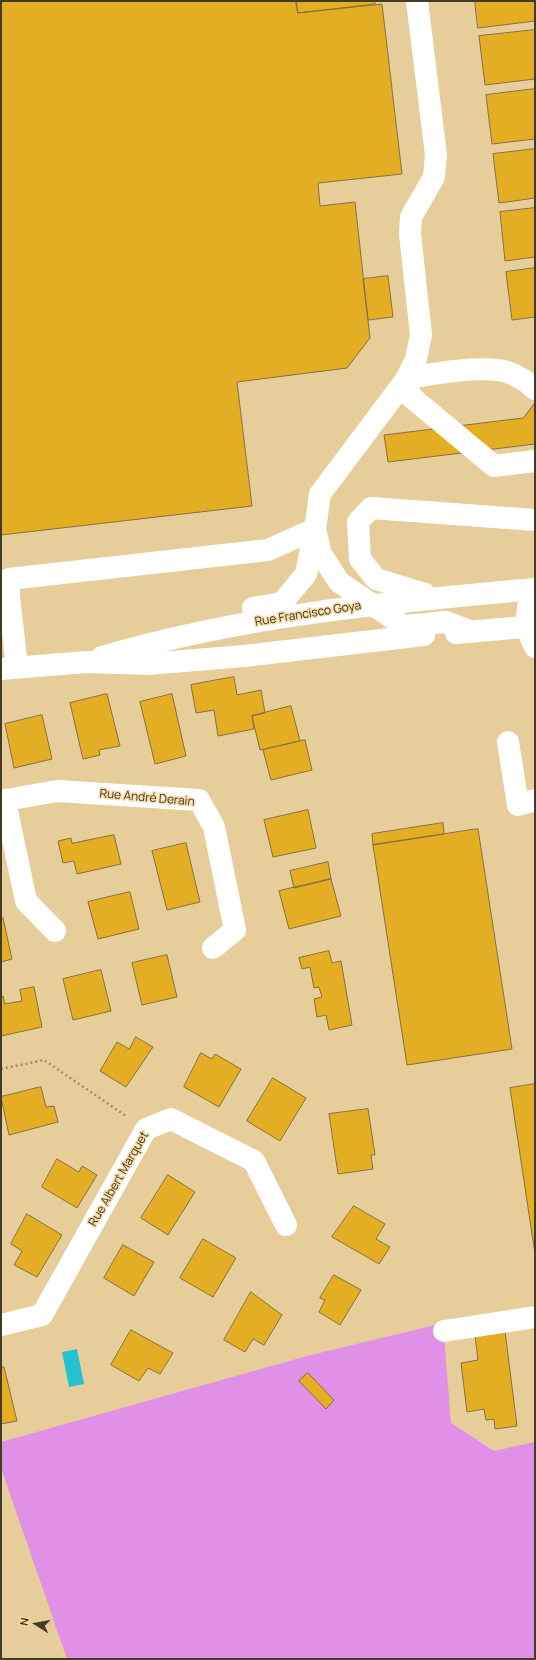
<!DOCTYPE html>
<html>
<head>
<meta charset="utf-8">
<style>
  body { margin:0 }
  #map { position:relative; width:536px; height:1660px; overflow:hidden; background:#e6cd9a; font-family:Manrope,sans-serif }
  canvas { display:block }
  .frame { position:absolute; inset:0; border:2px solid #443a25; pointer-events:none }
  .north { position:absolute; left:16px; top:1604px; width:40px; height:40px; -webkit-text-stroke:3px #f4daa7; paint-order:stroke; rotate:281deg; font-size:11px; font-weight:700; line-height:16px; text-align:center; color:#443a25 }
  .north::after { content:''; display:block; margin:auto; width:14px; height:18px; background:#443a25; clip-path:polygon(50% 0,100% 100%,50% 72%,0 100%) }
</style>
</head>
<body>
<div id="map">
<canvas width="536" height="1660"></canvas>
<div class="frame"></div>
<div class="north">N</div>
</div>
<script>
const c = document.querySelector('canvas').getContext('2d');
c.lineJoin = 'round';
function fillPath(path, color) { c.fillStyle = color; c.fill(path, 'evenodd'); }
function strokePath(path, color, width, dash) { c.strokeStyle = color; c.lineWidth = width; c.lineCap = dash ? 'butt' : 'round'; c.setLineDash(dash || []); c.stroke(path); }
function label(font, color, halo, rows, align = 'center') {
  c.font = font + ' Manrope,sans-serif'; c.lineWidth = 3; c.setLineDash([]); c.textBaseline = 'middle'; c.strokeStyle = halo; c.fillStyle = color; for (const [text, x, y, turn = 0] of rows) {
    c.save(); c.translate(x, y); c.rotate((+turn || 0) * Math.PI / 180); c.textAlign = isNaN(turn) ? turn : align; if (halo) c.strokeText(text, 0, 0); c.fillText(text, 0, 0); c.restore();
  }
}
fillPath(new Path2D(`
  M443 1323 451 1423 494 1451 535 1442V1659H67L1 1468V1442L307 1356Z`), '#e090e6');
fillPath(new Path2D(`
  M77 1349 84 1384 69 1387 62 1352Z`), '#24c2d0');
const building = new Path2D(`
  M1 1H296L298 13 382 4 402 174 318 183 320 206 355 202 370 338 347 368 237 382 252 506 1 535Z
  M296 1H375V4L298 13Z
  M475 1H535V21L478 28Z
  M535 30V79L485 85 479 36Z
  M535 89V139L492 144 486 95Z
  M535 149V198L499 203 493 154Z
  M535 208V257L505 261 500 212Z
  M535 268V317L512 320 506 272Z
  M388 276 393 317 368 320 363 279Z
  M535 403V444L388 462 384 435 523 418Z
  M234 677 237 695 261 690 265 713 252 716 254 729 218 736 214 710 196 713 191 685Z
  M107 694 120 746 99 750 100 755 83 759 70 703Z
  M172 694 186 756 155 764 140 702Z
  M291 706 300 741 260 750 252 716Z
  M42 715 52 759 14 768 5 724Z
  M305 740 312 770 271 780 263 750Z
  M308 810 316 848 273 857 264 820Z
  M443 823 444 834 373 845 372 834Z
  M478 829 512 1049 407 1065 373 845Z
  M114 835 121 864 77 874 74 861 63 863 58 841 71 838 72 843Z
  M186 843 200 902 167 910 152 851Z
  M328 862 331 879 294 888 290 871Z
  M331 879 341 916 289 929 279 891Z
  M130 892 139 929 98 939 88 902Z
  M1 918H3L12 959 1 962Z
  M329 951 332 963 341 961 352 1025 329 1030 326 1015 317 1017 314 999 322 997 319 987 314 988 310 967 302 969 299 958Z
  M167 955 177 997 142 1005 132 963Z
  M101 970 111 1011 73 1020 63 979Z
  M34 987 42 1027 1 1036V997L3 996 5 1004 22 1001 20 990Z
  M136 1037 153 1047 126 1087 100 1071 117 1042 129 1049Z
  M201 1053 212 1059 215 1054 241 1069 219 1107 184 1087Z
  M273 1078 306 1098 280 1141 247 1121Z
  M535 1084V1254L510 1088Z
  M41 1087 46 1107 54 1106 58 1122 9 1135 1 1097Z
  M368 1109 375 1155H371L373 1169 338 1174 329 1114Z
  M57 1159 79 1172 82 1166 97 1175 77 1208 42 1187Z
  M168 1175 195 1192 168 1235 141 1218Z
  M354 1206 385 1224 376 1239 390 1247 379 1264 332 1237Z
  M27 1214 62 1235 37 1277 14 1265 22 1251 11 1244Z
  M203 1239 236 1258 213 1297 180 1278Z
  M123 1245 154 1262 134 1296 104 1278Z
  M334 1275 361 1290 340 1325 319 1312 325 1300 320 1298Z
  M251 1292 282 1315 264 1345 253 1339 245 1352 224 1340Z
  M131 1330 173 1353 160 1374 148 1368 139 1381 111 1365Z
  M505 1331 517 1426 495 1429 494 1419 486 1420 484 1409 467 1412 461 1363 478 1360 475 1335Z
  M1 1367H4L17 1421 1 1424Z
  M308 1373 334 1400 326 1409 299 1381Z`);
fillPath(building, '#e4ae24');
strokePath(building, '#87703f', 1);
strokePath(new Path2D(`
  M1 1069 44 1060 126 1116`), '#a39069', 2.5, [2, 3]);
strokePath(new Path2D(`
  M417 1 436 155 434 177 411 217 410 234 421 335 416 359 407 378 320 494 315 529 321 554 339 582 404 626 446 622 470 631
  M535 389C526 380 510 371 497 370 469 367 434 374 407 378L410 396 494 466 535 461
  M425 594 376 579 360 559 358 522 371 508 535 520
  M535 599 528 607 526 627 535 647
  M253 608 282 603 306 574 314 534
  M456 633 535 626
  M102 657C243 615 390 602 535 589
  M17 667 9 596V579L268 550 315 529
  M1 669 86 662 148 664 244 656 424 635
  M508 742 518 805 535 800
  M1 801 57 791 199 800 214 827 235 930 213 948
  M5 801 26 901 55 931
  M1 1325 42 1315 146 1129 171 1119 254 1161 286 1225
  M444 1331 535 1317`), '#fff', 22);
label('12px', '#443a25', '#f4daa7', [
  ["Rue Francisco Goya",308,614,-9],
  ["Rue André Derain",147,798,5],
  ["Rue Albert Marquet",119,1179,-60]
]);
</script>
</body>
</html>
